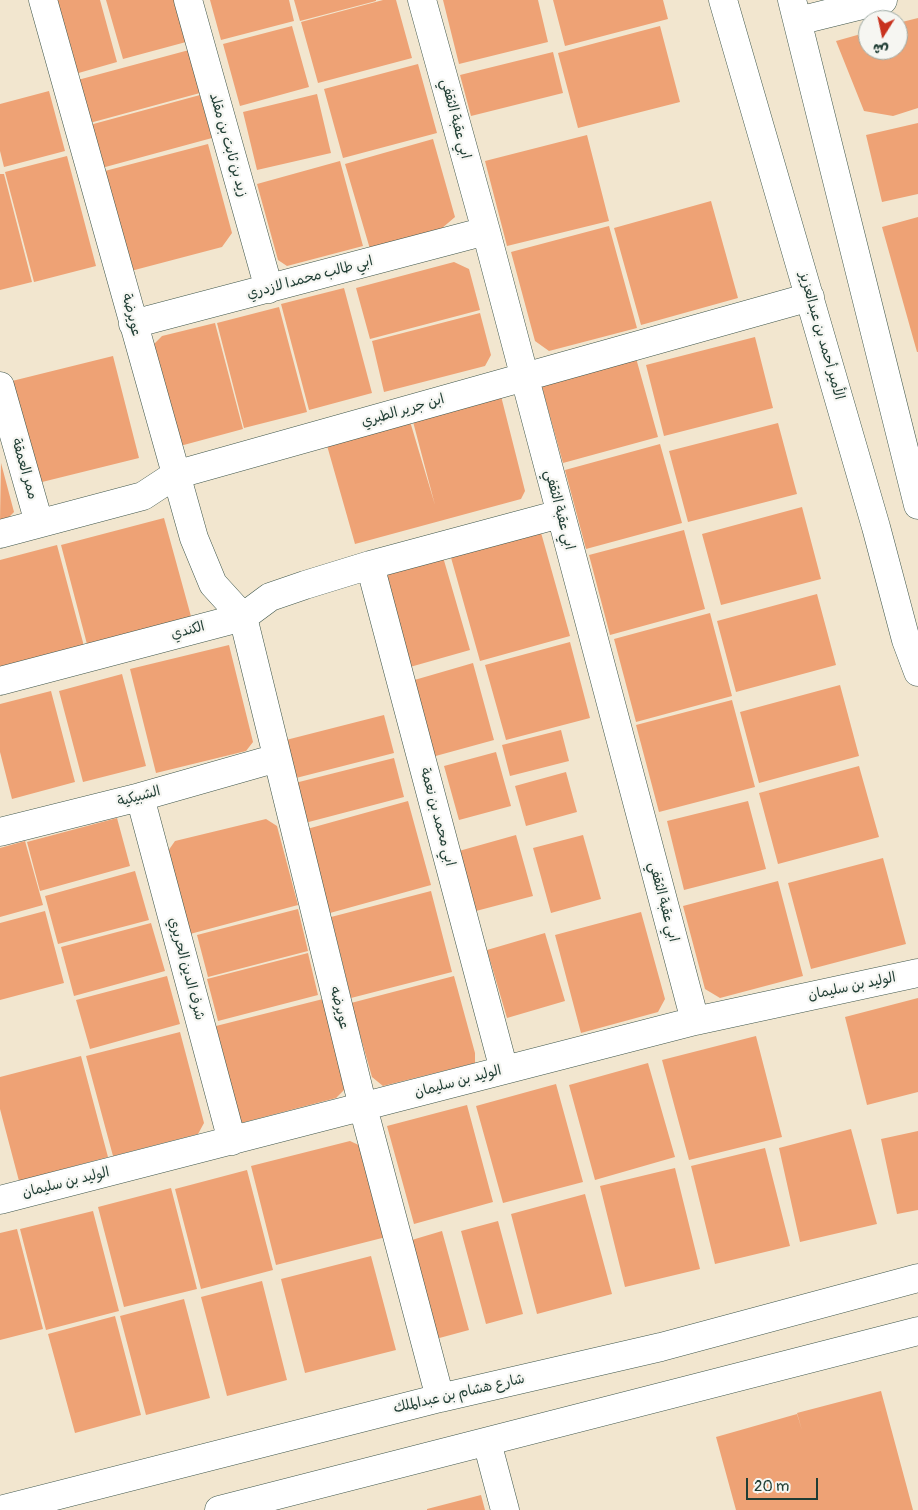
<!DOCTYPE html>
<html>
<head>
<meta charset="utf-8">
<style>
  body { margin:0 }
  #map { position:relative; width:918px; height:1510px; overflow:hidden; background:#f2e6cf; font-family:Pangolin,"Playpen Sans Arabic",sans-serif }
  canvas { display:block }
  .north { position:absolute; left:858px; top:10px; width:50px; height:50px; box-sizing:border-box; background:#f6f6f2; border:1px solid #a0aca6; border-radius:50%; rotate:190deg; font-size:14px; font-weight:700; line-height:20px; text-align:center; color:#1f3d34 }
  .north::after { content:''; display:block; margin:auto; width:18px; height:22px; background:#c8321e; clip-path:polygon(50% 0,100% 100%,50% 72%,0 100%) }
  .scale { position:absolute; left:746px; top:1478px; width:72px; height:22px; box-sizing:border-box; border:2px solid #1f3d34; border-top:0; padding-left:6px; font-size:15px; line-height:18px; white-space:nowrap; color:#1f3d34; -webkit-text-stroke:4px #f6f6f2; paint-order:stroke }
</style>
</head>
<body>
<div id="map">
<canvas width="918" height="1510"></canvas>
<div class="north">ش</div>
<div class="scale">20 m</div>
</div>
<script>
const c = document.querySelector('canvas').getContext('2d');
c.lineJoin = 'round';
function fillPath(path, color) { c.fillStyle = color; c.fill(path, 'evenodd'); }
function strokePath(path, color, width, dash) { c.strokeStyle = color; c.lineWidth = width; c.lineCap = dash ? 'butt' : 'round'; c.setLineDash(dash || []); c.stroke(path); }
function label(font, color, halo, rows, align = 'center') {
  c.font = font + ' Pangolin,"Playpen Sans Arabic",sans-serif'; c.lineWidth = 4.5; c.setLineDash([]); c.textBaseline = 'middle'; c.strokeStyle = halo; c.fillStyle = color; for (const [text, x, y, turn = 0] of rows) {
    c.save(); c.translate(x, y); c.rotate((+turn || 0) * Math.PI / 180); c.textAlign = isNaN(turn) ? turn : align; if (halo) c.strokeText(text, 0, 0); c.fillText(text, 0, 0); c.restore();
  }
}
fillPath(new Path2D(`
  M55 0H100L117 62 75 74Z
  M106 0H175L186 42 123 59Z
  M210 0H289L294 21 221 40Z
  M294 0H376V1L300 21Z
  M383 0H396L412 58 318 83 301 22Z
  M443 0H538L548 42 459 64Z
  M553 0H663L668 19 565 46Z
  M918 18V108L893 116 864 111 836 41 868 32V50H898V23Z
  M292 26 309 87 240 106 223 44Z
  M660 26 680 102 578 128 558 53Z
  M189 50 200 93 86 124 74 81Z
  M553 52 563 93 471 116 460 75Z
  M418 64 437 133 343 158 324 89Z
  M49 91 65 151 4 167 0 151V104Z
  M317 94 331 153 257 170 243 112Z
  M200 95 212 138 98 169 86 126Z
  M918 123V194L882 202 866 135Z
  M587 135 609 221 507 246 485 161Z
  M433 139 455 217 441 229 370 249 345 164Z
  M208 144 232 233 222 247 127 272 101 172Z
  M67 156 96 266 34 282 5 172Z
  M340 161 363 246 287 266 278 260 257 184Z
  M0 174H4L32 282 0 290Z
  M711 201 738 298 641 325 614 228Z
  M918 217V352H917L882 227Z
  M609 226 637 328 549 351 535 341 511 252Z
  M454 262 469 269 480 310 370 339 356 288Z
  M344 288 372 393 309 410 281 304Z
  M279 307 307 412 244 428 217 323Z
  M480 313 491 355 485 366 384 392 372 341Z
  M215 323 243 429 180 446 149 349 162 336Z
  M755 337 773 408 664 436 646 365Z
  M113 356 139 458 38 483 12 381Z
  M636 358 658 437 563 463 541 384Z
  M500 392 525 491 521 499 355 544 326 442 409 418 435 505 411 414Z
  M778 423 797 494 688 522 669 451Z
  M660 444 682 523 586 549 565 470Z
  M1 463 14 512 7 519 0 521Z
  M802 507 821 579 721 605 702 534Z
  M164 518 192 620 88 648 61 545Z
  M540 529 570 636 480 661 450 554Z
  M684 530 705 609 610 635 589 555Z
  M57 545 85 650 0 674V560Z
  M443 557 470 650 410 667 385 579 389 573Z
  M817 594 836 665 736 692 717 621Z
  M710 613 732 696 636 722 614 639Z
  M570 642 590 718 506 740 485 665Z
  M229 645 253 742 246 751 156 773 130 669Z
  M473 663 494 740 432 757 411 681Z
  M122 674 146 766 83 782 59 691Z
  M840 685 859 756 759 783 740 712Z
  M51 691 75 782 12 799 0 752V704Z
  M732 700 755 787 659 812 636 725Z
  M384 715 394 753 296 778 286 740Z
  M561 730 569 761 510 776 502 745Z
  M496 752 511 806 459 820 444 766Z
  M394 758 404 797 301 824 291 784Z
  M859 766 879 837 778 864 759 793Z
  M566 772 577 812 526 826 515 786Z
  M408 801 431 885 330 913 307 829Z
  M748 801 766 869 684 890 667 821Z
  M117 818 130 866 40 891 27 842Z
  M266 819 277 826 298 905 190 934 168 851 175 841Z
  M516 835 533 896 476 911 459 851Z
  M583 835 601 899 551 913 533 848Z
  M25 841 43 905 0 917V848Z
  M883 858 906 944 811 969 788 883Z
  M135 871 149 920 58 944 45 896Z
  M778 881 803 976 720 998 705 989 683 906Z
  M431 891 452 972 351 998 331 917Z
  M298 909 308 951 208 977 197 935Z
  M45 911 64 983 0 1000V923Z
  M641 912 665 999 658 1012 581 1033 555 935Z
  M151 923 165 971 74 996 61 947Z
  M545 933 565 1001 507 1018 487 950Z
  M308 953 318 995 218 1021 207 979Z
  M167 976 180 1024 90 1049 76 1000Z
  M454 976 475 1053V1063L383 1086 372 1077 351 1003Z
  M918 998V1092L867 1105 845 1017Z
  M323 999 346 1088 336 1098 241 1123 216 1026Z
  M180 1032 204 1123 198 1134 113 1156 86 1056Z
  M756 1036 782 1137 689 1160 662 1060Z
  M81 1056 108 1157 19 1181 0 1109V1077Z
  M648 1063 675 1157 595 1180 569 1085Z
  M556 1084 583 1182 503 1203 476 1106Z
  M467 1105 493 1202 414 1224 387 1126Z
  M851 1129 877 1224 800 1242 779 1148Z
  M918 1131V1210L897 1214 881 1139Z
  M350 1141 363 1147 386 1237 276 1265 251 1166Z
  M765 1148 790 1246 715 1264 691 1166Z
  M675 1168 700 1269 625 1287 600 1186Z
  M247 1170 273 1270 201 1289 175 1189Z
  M171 1188 197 1289 124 1307 98 1207Z
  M585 1194 612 1294 537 1314 511 1214Z
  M93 1211 119 1311 46 1330 20 1229Z
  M498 1221 523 1314 486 1324 461 1231Z
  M17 1229 43 1329 0 1340V1233Z
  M442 1231 469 1330 432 1340 405 1242Z
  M371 1256 396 1350 305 1373 281 1279Z
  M262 1281 287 1380 227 1396 201 1297Z
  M184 1299 210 1398 146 1415 120 1316Z
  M115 1316 141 1415 75 1433 48 1334Z
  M881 1391 913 1510H736L716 1437 797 1414 802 1430 797 1413Z
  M481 1495 485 1510H427V1509Z`), '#eea275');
const minor = new Path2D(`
  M43 0 194 538 213 584 243 617 363 1107 440 1398
  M188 0 269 289
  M422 0 486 231 695 1021
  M723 0 876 527 906 640 918 672
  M792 0 918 505
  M798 21 883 0
  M133 324 486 231
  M0 386 39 523
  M0 534 143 496 175 475 810 297
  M370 565 504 1070
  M0 681 243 617 270 597 305 585 370 565 560 514
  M140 797 232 1141
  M0 832 140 797 277 758
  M0 1200 695 1021 918 973
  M487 1442 505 1510
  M0 1510 440 1398 661 1347 918 1278
  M219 1510 918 1331`);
strokePath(minor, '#3f564b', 29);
strokePath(minor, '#fff', 28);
label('14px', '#1f3d34', '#f6f6f2', [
  ["ابي عقبة الثقفي",455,119,75],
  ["زيد بن ثابت بن مقلد",228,145,74],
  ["ابي طالب محمدا لازدري",310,278,-15],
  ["عويرضة",131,315,76],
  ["الأمير أحمد بن عبدالعزيز",821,336,74],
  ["ابن جرير الطبري",403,411,-16],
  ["ممر العمقة",24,469,74],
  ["ابي عقبة الثقفي",559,510,75],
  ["الكندي",188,631,-15],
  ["الشبيكية",139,797,-15],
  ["ابي محمد بن نعمة",437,817,75],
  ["ابي عقبة الثقفي",663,902,75],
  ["شرف الدين الحريري",186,969,75],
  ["الوليد بن سليمان",852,987,-12],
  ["عويرضه",339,1008,76],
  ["الوليد بن سليمان",458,1082,-15],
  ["الوليد بن سليمان",66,1183,-14],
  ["شارع هشام بن عبدالملك",459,1394,-13]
]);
</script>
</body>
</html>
